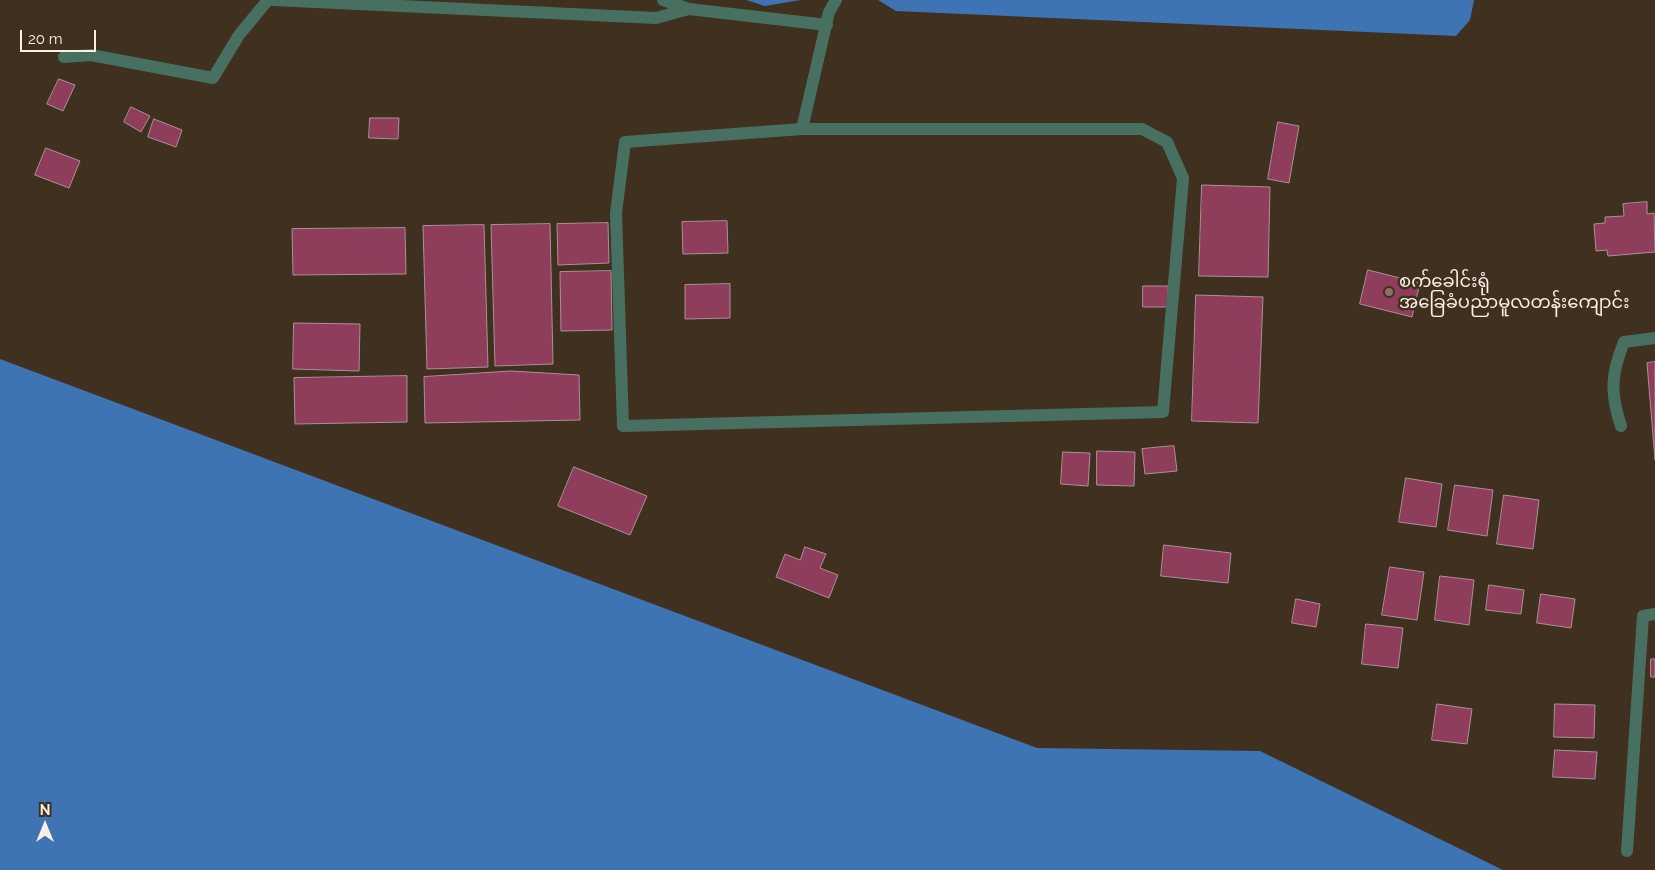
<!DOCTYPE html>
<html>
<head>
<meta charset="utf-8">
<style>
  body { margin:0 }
  #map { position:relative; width:1655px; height:870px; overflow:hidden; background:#3f3020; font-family:Raleway,sans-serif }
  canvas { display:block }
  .north { position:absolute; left:20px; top:800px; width:50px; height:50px; -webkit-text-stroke:4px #3f3020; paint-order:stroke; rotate:0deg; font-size:14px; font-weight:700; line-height:20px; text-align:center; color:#faf0e6 }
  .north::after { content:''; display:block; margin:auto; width:18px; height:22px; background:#faf0e6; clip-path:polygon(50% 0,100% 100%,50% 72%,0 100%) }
  .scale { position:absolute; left:20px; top:30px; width:76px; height:22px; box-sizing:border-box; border:2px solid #faf0e6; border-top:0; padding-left:6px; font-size:15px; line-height:18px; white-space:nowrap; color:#faf0e6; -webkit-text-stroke:4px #3f3020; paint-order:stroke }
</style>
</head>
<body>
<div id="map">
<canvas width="1655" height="870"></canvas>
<div class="north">N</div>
<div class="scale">20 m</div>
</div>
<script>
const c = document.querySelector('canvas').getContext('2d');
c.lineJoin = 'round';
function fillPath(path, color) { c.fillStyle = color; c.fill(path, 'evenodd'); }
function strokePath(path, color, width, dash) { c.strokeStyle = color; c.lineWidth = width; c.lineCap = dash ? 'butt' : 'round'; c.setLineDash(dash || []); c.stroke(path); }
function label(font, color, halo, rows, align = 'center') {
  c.font = font + ' Raleway,"Noto Sans Myanmar",sans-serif'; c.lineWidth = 5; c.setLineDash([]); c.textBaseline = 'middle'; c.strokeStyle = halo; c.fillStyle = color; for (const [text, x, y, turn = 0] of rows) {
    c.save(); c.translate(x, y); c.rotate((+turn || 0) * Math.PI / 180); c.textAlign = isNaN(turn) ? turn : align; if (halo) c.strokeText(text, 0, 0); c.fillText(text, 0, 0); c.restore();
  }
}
fillPath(new Path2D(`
  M746 0H801L765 6Z
  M878 0H1474L1470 20 1456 36 896 11Z
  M0 359 1037 748 1260 751 1503 870H0Z`), '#3e74b3');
const building = new Path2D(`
  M59 79 75 85 63 111 47 104Z
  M131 107 150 116 141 132 124 122Z
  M370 118H399L398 139 369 138Z
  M154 119 182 130 176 147 148 137Z
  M1278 122 1299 126 1289 183 1268 179Z
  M46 148 80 161 69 188 35 175Z
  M1202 185 1270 187 1268 277 1199 276Z
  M1647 202V214L1654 213 1655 252 1608 256 1607 250 1596 251 1594 224 1605 223V217L1624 216 1623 204Z
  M727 221 728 253 683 254 682 222Z
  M608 223 609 263 558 265 557 224Z
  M550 224 553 364 495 366 491 225Z
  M484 225 488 367 427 369 423 226Z
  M405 228 406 274 293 275 292 229Z
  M1368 270 1420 283 1412 317 1360 304Z
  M611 271 612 330 561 331 560 272Z
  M730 284V318L685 319V285Z
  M1143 286H1168V307H1143Z
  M1196 295 1263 297 1258 423 1192 421Z
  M294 323 360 324 359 371 293 369Z
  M1655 362V460L1647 363Z
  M511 371 579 375 580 420 425 423 424 377Z
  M407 376V422L295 424 294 378Z
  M1174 446 1177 471 1145 474 1142 449Z
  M1097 451 1135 452 1134 486 1097 485Z
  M1063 452 1090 453 1088 486 1061 484Z
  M574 467 647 496 630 535 558 506Z
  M1406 478 1442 484 1436 527 1399 522Z
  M1455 485 1493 490 1487 536 1448 530Z
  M1504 495 1539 500 1533 549 1497 544Z
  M1164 545 1231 553 1228 583 1161 576Z
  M805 547 826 554 820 568 838 575 829 598 776 577 785 554 800 560Z
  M1390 567 1424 572 1417 620 1382 615Z
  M1440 576 1474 580 1469 625 1435 620Z
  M1489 585 1524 590 1521 614 1486 610Z
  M1541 594 1575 599 1571 628 1537 623Z
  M1296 599 1320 604 1316 627 1292 623Z
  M1366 624 1403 628 1398 668 1362 664Z
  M1651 659H1655V677H1651Z
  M1437 704 1472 709 1467 744 1432 740Z
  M1555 704 1595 705 1594 738 1554 737Z
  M1555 750 1597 752 1595 779 1553 777Z`);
fillPath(building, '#8e3d5a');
strokePath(building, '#ac9198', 1);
strokePath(new Path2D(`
  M273 0 656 18 689 9 827 25
  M663 0 689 9
  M64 57 91 55 213 78 239 35 268 0
  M802 129H1142L1167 142 1183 178 1163 412 623 426 616 213 625 142Z
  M802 129 829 12 836 0
  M1621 426C1610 393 1611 374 1624 342L1655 338
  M1627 851 1643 616 1655 614`), '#477061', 12);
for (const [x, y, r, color] of [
  [1389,292,5,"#8d6e63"]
]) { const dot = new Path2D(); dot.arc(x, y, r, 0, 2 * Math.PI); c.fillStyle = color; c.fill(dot); strokePath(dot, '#3f3020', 2); }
label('18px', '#faf0e6', '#3f3020', [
  ["စက်ခေါင်းရုံ",1399,282],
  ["အခြေခံပညာမူလတန်းကျောင်း",1399,303]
], 'left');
</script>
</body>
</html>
